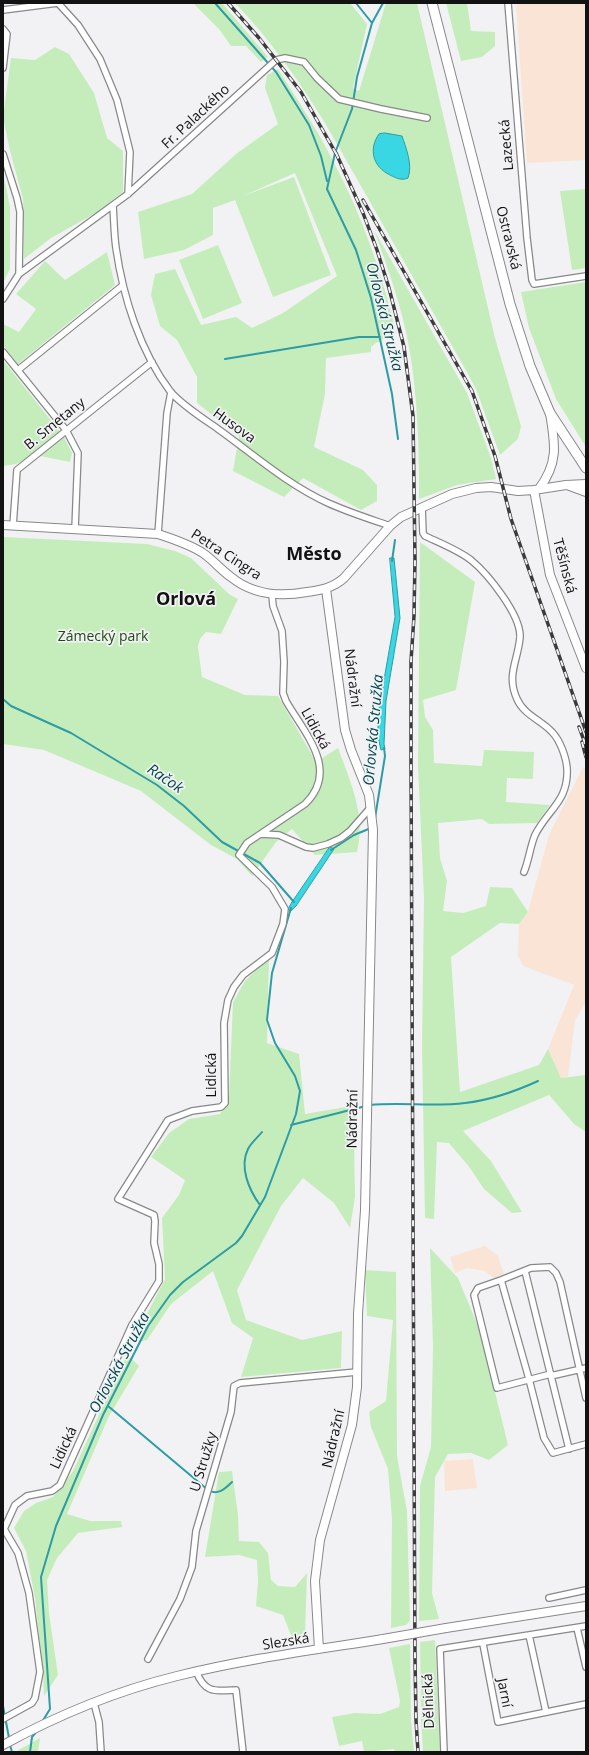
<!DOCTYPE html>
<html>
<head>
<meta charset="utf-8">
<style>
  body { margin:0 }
  #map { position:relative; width:589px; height:1755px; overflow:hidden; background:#f2f2f4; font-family:"Open Sans",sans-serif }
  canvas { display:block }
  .frame { position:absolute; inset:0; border:4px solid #121213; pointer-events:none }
</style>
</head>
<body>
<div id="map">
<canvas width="589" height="1755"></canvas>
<div class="frame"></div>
</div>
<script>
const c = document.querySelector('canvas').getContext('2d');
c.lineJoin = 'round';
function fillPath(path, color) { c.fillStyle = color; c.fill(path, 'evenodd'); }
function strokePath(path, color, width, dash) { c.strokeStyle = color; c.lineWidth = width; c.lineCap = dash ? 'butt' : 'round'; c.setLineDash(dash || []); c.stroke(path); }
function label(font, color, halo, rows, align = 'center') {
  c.font = font + ' "Open Sans",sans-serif'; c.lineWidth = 3.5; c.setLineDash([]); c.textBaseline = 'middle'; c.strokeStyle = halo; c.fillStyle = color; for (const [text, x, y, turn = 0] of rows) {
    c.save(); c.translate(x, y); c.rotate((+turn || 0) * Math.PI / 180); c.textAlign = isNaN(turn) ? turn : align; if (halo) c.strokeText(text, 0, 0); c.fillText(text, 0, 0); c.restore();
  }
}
fillPath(new Path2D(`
  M516 3H586V160L527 163Z
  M583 767 586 769V1002L575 1020 568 1077 561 1078 548 1049 574 985 523 966 518 956 519 924 528 912 549 835Z
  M485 1246 498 1256 505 1278 496 1280 485 1271 467 1268 455 1273 450 1257Z
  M473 1459 477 1488 445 1491 444 1461Z`), '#f9e4d6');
fillPath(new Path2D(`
  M193 3H222L268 57 261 62 246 46H231L219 29Z
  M235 3H350L367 24 353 88 359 91 386 3H417L495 338 521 426 518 439 500 455 476 389 463 365 325 123C299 81 270 39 235 3ZM373 155 402 180C387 176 379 170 373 155Z
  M446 3H467L471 31 495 32V46L482 57 461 61Z
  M55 47 69 54 94 93 107 138 123 151V192L94 214 51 238 24 259 23 199 10 151 3 117 11 58 35 60Z
  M278 69C297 99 317 129 333 161 362 215 382 273 396 333L376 343 371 347V352L326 358 325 394 314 447 363 470 377 485V501L361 510 303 478 284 497 233 471 239 436 197 403V377L177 340 160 326 151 295 155 274 175 269 201 325 236 317 252 328 283 313 337 276 295 173 243 196 294 177 331 275 273 297 235 200 213 208V235L184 250 144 259 138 212 192 194 236 154 278 124 265 88 267 75Z
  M3 172 10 207V269L3 283Z
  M586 189V268L572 270 560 191Z
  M374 230 467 393 491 458 496 479 457 485 419 499C419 448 418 398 409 347 402 307 388 269 374 230Z
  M218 245 242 303 203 319 179 260Z
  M107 252 115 285 18 364 3 345V324L19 332 36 309 16 294 45 261 65 280Z
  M586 282V447L556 399 529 328 521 292Z
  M3 360 64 437 72 453 70 462 35 455 16 464 3 466Z
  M3 537 147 544 175 551 191 558 229 594 238 599 221 634 206 632 200 639 198 647 202 677 245 695 278 696 316 762 338 748C351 783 366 815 357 852L315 855 292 829 276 842 252 876 237 859 211 845 141 791 44 750 3 744Z
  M420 542 475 582 456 690 423 700 425 717 433 730 434 763 482 766 484 750 534 752 533 779 507 778 506 802 550 805 537 823 489 824 482 819 438 823 440 858 447 881 443 911 463 913 486 906 490 887 512 888 528 912 519 924 500 923 451 957 460 1092 539 1065 548 1049 561 1078 586 1075V1132L574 1124 549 1095 463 1131 491 1161 522 1212 512 1213 484 1189 470 1168 449 1143 437 1142 434 1219 425 1218 422 1046 424 898 418 766Z
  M269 957 267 1043 299 1054 305 1114 357 1105 354 1137 355 1197 350 1228 334 1203 303 1178 281 1206 237 1290 246 1320 302 1340 342 1331 341 1368 241 1377 253 1338 232 1323 213 1271 171 1304 147 1340 132 1343 165 1279 162 1218 179 1195 185 1180 151 1157 169 1133 189 1119 220 1114 229 1097 233 1002 245 981Z
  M430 1248 458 1278 480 1331 508 1445 489 1460 471 1453 448 1454 435 1477 432 1593 439 1619 419 1621 420 1486 431 1447 433 1346Z
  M365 1270 396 1272 397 1456 407 1511 410 1621 406 1625 391 1628 392 1519 388 1469 371 1427 369 1412 386 1401 393 1320 367 1316Z
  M127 1354 139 1366 109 1416 67 1514 90 1521H121L122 1527 78 1533 57 1558 47 1580 49 1613 58 1675 44 1696 43 1675 35 1598 26 1551 14 1528 24 1511 36 1503 53 1497 73 1471Z
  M232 1471 238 1515 239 1541 259 1542 268 1553 271 1580 278 1586 295 1587 307 1573 305 1635 294 1643 283 1615 256 1606 258 1581 257 1560 239 1555 205 1557 219 1472Z
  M435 1640 440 1752H423L421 1719 420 1642Z
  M410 1644 411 1720 414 1752H395L394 1749 364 1752 362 1741 339 1746 332 1717 355 1713 380 1714 399 1707 400 1701 389 1648Z
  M40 1738 38 1752H15Z`), '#c5edbc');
const water = new Path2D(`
  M385 133 402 136C406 148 413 165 408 178 401 181 396 178 390 175 373 167 368 149 379 134Z
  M390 558H394L400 618 386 701 384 744 385 749 381 750 378 737V714L395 617Z
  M330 847 334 849 296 906 291 911 288 909 292 902Z`);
fillPath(water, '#38d7e3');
strokePath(water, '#2d9ca5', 1);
strokePath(new Path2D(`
  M215 3 276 72 309 125 321 156 327 181
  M356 3 372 23 357 77 352 109 335 153 327 189 356 250 371 298 392 394 398 439
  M372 23 383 3
  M225 359 359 337H380
  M392 561 395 540
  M3 699 11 706 71 733 157 785 184 806 222 842 260 863 294 902
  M375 818 385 756 384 748
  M331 850 354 835 371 828
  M370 1105C401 1102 434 1107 465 1103 491 1100 514 1092 538 1081
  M291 1125 366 1106
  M260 1205C249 1190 239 1167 248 1149 251 1143 258 1137 262 1132
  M108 1406 208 1490C217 1496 225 1489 232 1482
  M3 1706 9 1738
  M42 1722 50 1709 41 1577 56 1526 103 1415 148 1326 170 1295 183 1282 236 1243 242 1236 265 1197 296 1114 300 1091 295 1076 275 1043 267 1020 272 973 291 908
  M10 1745 12 1752
  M30 1752 32 1737 37 1731`), '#2d9ca5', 2);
const street = new Path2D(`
  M508 3 527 238 532 280 534 284 586 276
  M3 10 58 3 78 25 100 59 117 100 130 152 128 194
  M3 29 7 34 3 68
  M3 154 17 198 20 212 19 274
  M113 206C114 220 114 234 116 248 123 297 140 351 170 391 180 404 204 419 218 429 253 454 288 485 328 503 348 512 370 519 390 526
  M3 299 19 274 128 194 276 60 285 58 304 62 317 78 339 99 381 109 427 118
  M3 352 66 430 78 453 75 529
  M18 370 122 286
  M422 507 423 533 425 536C440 543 458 550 471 560 488 574 521 615 520 637 518 661 506 675 517 699 524 715 541 720 552 732 560 740 566 757 567 768 569 801 548 809 535 835 530 847 529 860 524 872
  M13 526 17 470 152 362
  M158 534 167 413 171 392
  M261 834 279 835 306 847 313 848 328 844 341 838 350 831 371 807
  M525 1271 569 1449
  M501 1280 478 1288 474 1295 497 1388 547 1375H555L586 1368
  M586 1398 560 1282 556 1273 550 1267 531 1268 501 1280 529 1379 544 1438 553 1453 586 1444
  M549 1598 586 1590
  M577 1628 586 1667
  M529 1635 546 1712
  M483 1644 498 1722 586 1704
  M148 1659 180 1599 192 1567 196 1531 231 1412 234 1386 240 1383 357 1372
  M196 1671C205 1694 215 1691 236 1690L243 1752
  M94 1703 99 1722 101 1752
  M3 1719 32 1703 35 1698 40 1672 29 1593 18 1553 4 1529 15 1505 27 1496 52 1491 60 1485 132 1325 159 1281V1264L154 1243 155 1221 154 1215 118 1199 168 1120 192 1111 221 1107 225 1103 224 1023 228 1000 234 987 243 975 272 953 283 924 285 909 272 887 239 855 247 843 305 804C340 770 305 734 286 701L283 693 284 662 282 631 273 606 272 595
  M444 1752 440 1649 586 1626`);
const secondary = new Path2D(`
  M567 485 586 492
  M539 489C559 462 555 444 550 413
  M534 490 550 575 586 668
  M3 525 158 534C173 539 189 544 203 553 213 560 221 570 231 577 253 595 280 597 307 592 321 590 333 588 344 578L390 526 401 517 452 494 476 488 491 487 518 491 534 490 566 485 586 484
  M446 1628 586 1606
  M319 1649 315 1581 320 1540 352 1425 357 1387 358 1314 365 1210 373 830 369 795 351 750 345 730 326 589
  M3 1745C58 1715 116 1691 177 1676 245 1659 314 1650 383 1639`);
const primary = new Path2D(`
  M432 3 510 304 530 366 550 413 586 468`);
strokePath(street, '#88888a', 8);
strokePath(secondary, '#88888a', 10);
strokePath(primary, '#88888a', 11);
strokePath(street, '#fff', 5.5);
strokePath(secondary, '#fff', 8);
strokePath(primary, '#fff', 9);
const rail = new Path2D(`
  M228 3 259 38 301 92 338 157
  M336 153 363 213 377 250 389 288 404 347 413 416 415 560 414 616 411 661V766L415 1658 416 1720 418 1752
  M363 200 472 391 495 456 511 519 586 732
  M579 727 586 746
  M582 742 586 757`);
strokePath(rail, '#3b3b3c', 3.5);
strokePath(rail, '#f2f2f4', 2, [6]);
const secondaryBridge = new Path2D(`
  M383 1639 446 1628`);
strokePath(secondaryBridge, '#88888a', 10, []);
strokePath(secondaryBridge, '#fff', 8);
label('14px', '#121213', '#f2f2f4', [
  ["Fr. Palackého",196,117,-43],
  ["Lazecká",507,145,-95],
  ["Ostravská",508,238,76],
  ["B. Smetany",55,424,-39],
  ["Husova",234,426,36],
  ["Petra Cingra",226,555,33],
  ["Těšínská",564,566,75],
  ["Nádražní",352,678,83],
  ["Lidická",315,729,61],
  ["Lidická",212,1075,-90],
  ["Nádražní",353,1119,-89],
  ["Nádražní",334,1439,-77],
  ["Lidická",64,1448,-65],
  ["U Stružky",204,1462,-73],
  ["Slezská",286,1642,-9],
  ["Jarní",504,1693,79],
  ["Dělnická",429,1701,-92]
]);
label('14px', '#204a15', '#f2f2f4', [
  ["Zámecký park",103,637]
]);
label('italic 15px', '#00484d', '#f2f2f4', [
  ["Orlovská Stružka",384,317,76],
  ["Orlovská Stružka",374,730,-85],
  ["Račok",165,779,34],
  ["Orlovská Stružka",120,1363,-62]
]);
label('bold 18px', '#121213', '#f2f2f4', [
  ["Město",314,555],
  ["Orlová",186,600]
]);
</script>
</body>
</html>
